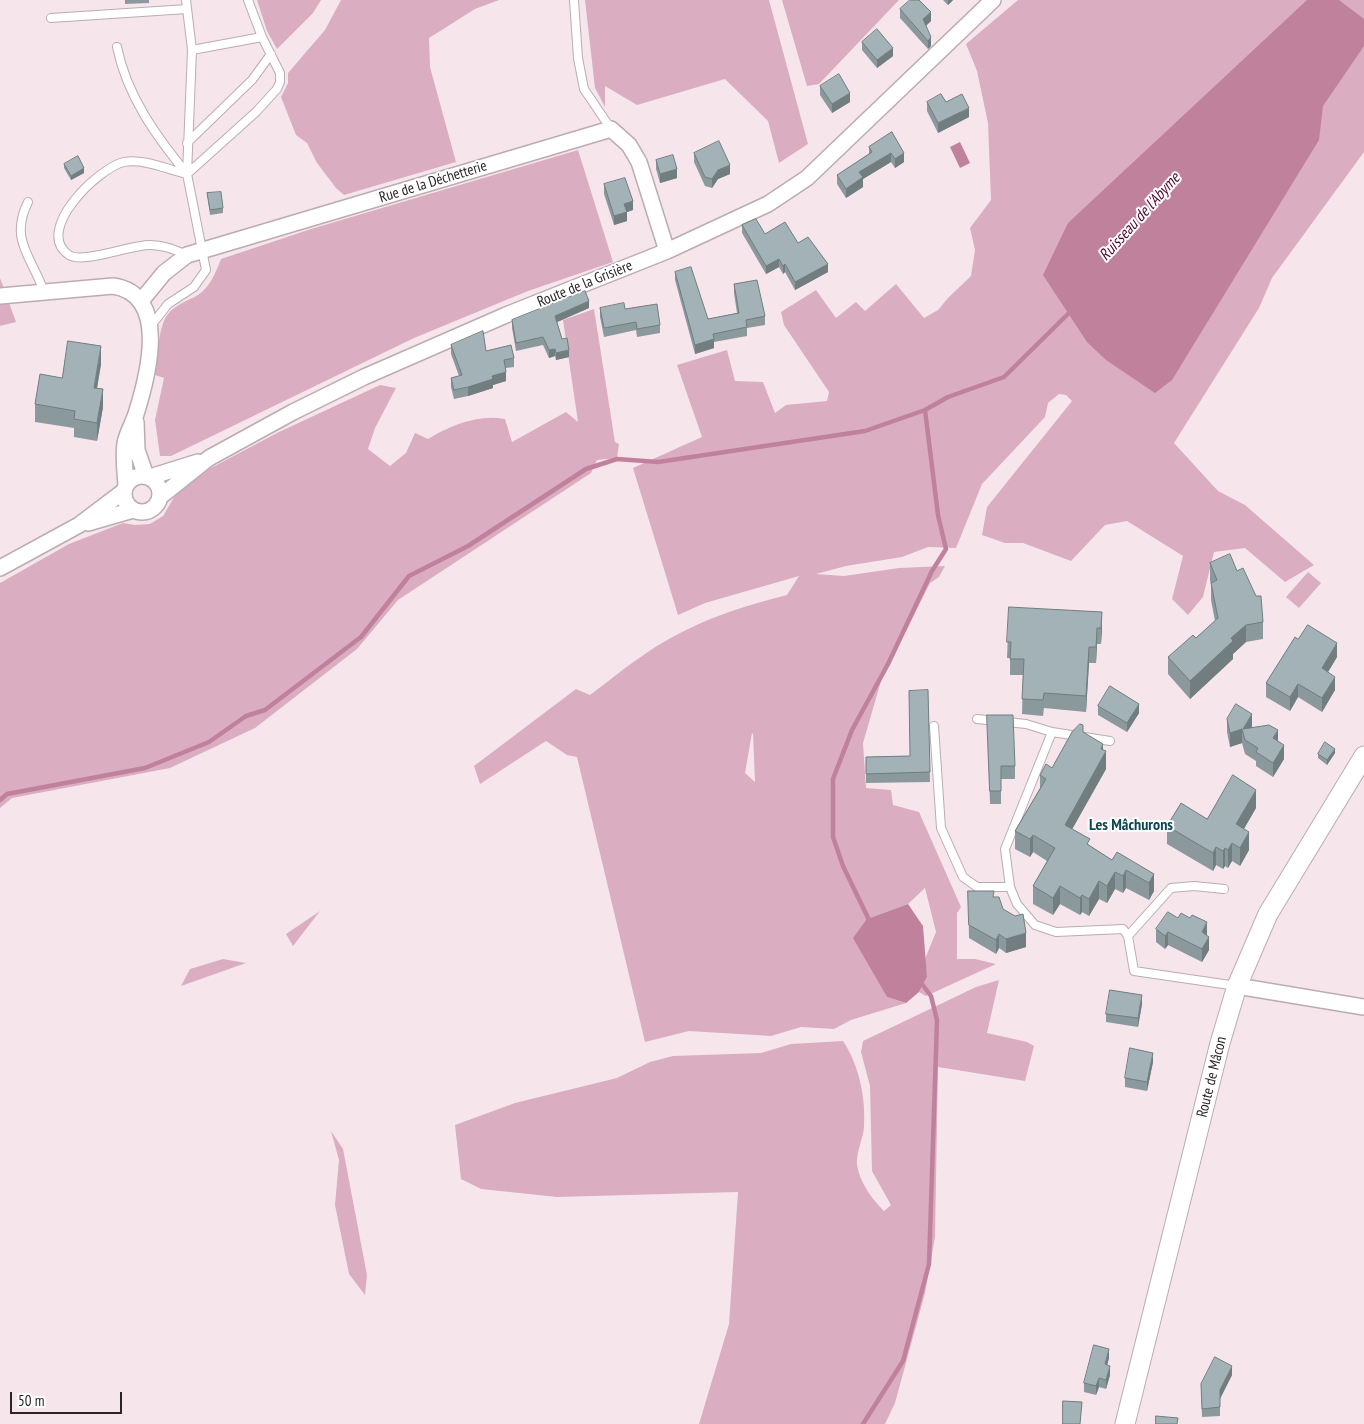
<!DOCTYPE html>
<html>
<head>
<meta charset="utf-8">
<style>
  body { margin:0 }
  #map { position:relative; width:1364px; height:1424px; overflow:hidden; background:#f6e6ec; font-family:"PT Sans Narrow",sans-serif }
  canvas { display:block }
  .scale { position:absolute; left:10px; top:1392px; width:112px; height:22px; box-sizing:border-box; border:2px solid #2a2426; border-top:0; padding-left:6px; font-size:15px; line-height:18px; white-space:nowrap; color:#2a2426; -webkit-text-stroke:4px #fff; paint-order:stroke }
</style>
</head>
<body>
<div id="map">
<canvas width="1364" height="1424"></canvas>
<div class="scale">50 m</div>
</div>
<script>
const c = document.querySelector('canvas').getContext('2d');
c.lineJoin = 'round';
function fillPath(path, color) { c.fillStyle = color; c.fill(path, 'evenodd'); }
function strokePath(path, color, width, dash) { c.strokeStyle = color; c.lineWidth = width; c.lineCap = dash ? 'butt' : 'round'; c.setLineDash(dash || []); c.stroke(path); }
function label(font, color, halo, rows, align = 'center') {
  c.font = font + ' "PT Sans Narrow",sans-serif'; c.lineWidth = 4; c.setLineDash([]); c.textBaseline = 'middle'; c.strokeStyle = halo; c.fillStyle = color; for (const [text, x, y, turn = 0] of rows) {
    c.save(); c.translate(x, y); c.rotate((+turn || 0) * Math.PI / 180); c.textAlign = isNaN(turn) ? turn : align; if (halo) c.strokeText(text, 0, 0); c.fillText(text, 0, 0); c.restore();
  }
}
fillPath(new Path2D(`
  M257 0H321L313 13 277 49 267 31Z
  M341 0H499L475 9 429 38 430 67 456 162 344 195 336 188 317 163 307 143 296 135 281 97 288 83V73L325 30Z
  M585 0H769L808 144 779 163 768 121 725 79 637 105 605 86V107L595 88Z
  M782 0H899L819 84 807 86Z
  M1018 0H1364V152L1272 278 1259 308 1174 443 1218 491 1245 505 1314 565 1285 582 1245 548 1214 552 1203 597 1188 615 1172 599 1183 556 1127 521 1105 525 1071 561 1023 543H1005L982 535 987 507 1072 401 1066 395 1059 394 1048 403 1045 417 982 484 956 548 928 547 902 557 846 566 816 574 844 576 899 568 945 566 939 577 930 583 881 681 863 743 866 788 891 790 893 805 919 812 961 907 957 913V959H975L996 964 926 996 919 992 927 977 925 959 936 932 925 888 908 904 867 919 887 997 906 1003 851 1020 834 1029 801 1027 771 1036 689 1031 645 1042 577 757 567 755 546 741 480 784 474 766 576 689 590 695C619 673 649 648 682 632 715 615 751 604 787 595L799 576 705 603 678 615 633 468 702 437 677 365 727 350 735 381 763 382 775 413 786 405 827 401 829 392 784 325 781 312 816 290 836 318 856 302 865 311 896 284 924 318 938 310 948 298 971 276 975 250 970 228 991 200 988 123 977 71 966 44ZM752 733 753 734 755 782 745 773Z
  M578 150 613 262 528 291 414 338 171 456H160L155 420 164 378 155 375C159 357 157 328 168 314 176 304 188 301 198 295 210 287 216 272 221 259L311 229Z
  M0 278 16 322 0 326Z
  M594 309 615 442 619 444 617 458 597 460 591 473 398 600 357 649 255 728 170 768 12 798 0 808V583L69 544 123 523 135 525 150 524 163 516 176 494 209 469 279 432 380 385 396 388 375 428 368 449 390 466 406 453 415 433 428 439C451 425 478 414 505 419L512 442 566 412 578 422 563 320Z
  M1308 572 1321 583 1299 608 1286 597Z
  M320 911 293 946 286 934Z
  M223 959 246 963 181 986 190 969Z
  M999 980 987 1033 1027 1042 1034 1046 1025 1081 938 1067 935 1237 925 1293 895 1403 885 1424H699L729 1324 738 1192 557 1197 481 1189 461 1179 455 1125 515 1103 617 1078 650 1062 673 1056 761 1053 791 1044 843 1041C859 1065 866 1098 864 1127 863 1139 856 1152 857 1165 860 1183 872 1199 884 1211L891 1205 872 1171 870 1086 861 1052 863 1041 976 987Z
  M331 1131 343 1149 367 1275 365 1295 349 1274 335 1205 339 1160Z`), '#daaec0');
fillPath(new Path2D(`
  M1307 0H1339L1364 19V46L1323 106 1319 140 1172 380 1155 393 1106 360 1087 342 1043 275 1068 223Z
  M960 142 970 163 960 168 950 147Z
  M908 904 923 926 927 977 919 992 906 1003 887 997 853 938 867 919Z`), '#c0819d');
strokePath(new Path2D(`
  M0 800 7 794 145 768 209 742 246 716 265 710 361 637 409 576 468 546 586 469 617 459 658 462 865 431 925 410 948 397 1004 377 1072 310
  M870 922 843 866 833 837V779L852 730 888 664 932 571 946 549 938 515 925 410
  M863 1424 903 1361 929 1264 937 1020 931 996 919 980`), '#c0819d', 4.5);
const service = new Path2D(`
  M574 0 578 58 584 89 611 129
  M51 18 187 9
  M117 47C127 96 156 136 187 174L256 112 277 89 280 82V73L262 37 248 0
  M192 50 262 37
  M187 143 252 80 271 54
  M28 202C9 240 32 257 44 292
  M187 255C175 250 164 245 150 245 130 245 82 264 69 255 33 231 98 168 124 162 143 158 169 170 187 174
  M150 327 168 304 194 287 206 270 187 174 192 50 186 0
  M977 719 1026 724 1052 732
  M934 726 941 828 963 877 977 887H1010
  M1110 741 1052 732 1005 849 1010 887 1017 904 1035 925 1056 932 1123 929 1128 936 1134 971 1237 986
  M1128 936 1171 888 1194 886 1224 889`);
const minor = new Path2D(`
  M0 296 113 286C170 294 148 376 136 414 133 423 127 433 125 443 123 456 125 471 126 485
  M141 301 164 273 187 255 611 129 629 145 639 162 667 251
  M136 422 137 450 146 476
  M124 494a18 18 0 1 1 36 0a18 18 0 1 1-36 0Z
  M150 477 198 462
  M160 497 209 458 293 412 364 377 506 315 667 251 768 204 807 178 993 0
  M88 523 133 510
  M0 568 79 525 124 491
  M1237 986 1364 1007`);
const tertiary = new Path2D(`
  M1125 1424 1220 1043 1237 986 1268 914 1364 756`);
strokePath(service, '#bbacb2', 10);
strokePath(minor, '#bbacb2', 18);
strokePath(tertiary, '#bbacb2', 21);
strokePath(service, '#fff', 8);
strokePath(minor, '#fff', 15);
strokePath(tertiary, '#fff', 19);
fillPath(new Path2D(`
  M125 0H149V3L125 4Z
  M943 0H953L948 5Z
  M900 9 931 21 926 26 931 46 928 49 900 18Z
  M862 42 893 56 877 68 862 50Z
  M820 86 850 102 832 113 820 95Z
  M927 102H946L969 117 938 133 927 111Z
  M892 132 904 162 895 168 891 162 863 179V187L846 198 837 184V175L869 154V147Z
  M694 153 730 174 718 179 712 188 705 186 694 162Z
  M656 160 677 178 660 183 656 169Z
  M64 164 84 173 71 180 64 168Z
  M604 184 633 210 627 212V221L614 225 604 194Z
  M207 193 223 208V213L210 215Z
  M742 225 765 234 798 243 828 272 795 290 785 272 783 274 779 267 766 274 742 233Z
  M675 272 708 319 737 313 734 293V284L765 316V325L747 328V336L714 342V348L695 354 675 280Z
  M589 308 557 322 562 339 569 357 556 360 555 356 549 358 543 345 516 351 512 328V320Z
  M600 308 625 309 660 325V333L637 337 636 330 604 337 600 317Z
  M451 345 486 351 514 358V367L506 368V381L493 385V388L468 396 454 399 451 387V378L459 376 451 354Z
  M101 364 97 388 103 407 97 441 74 437V428L35 422V404L62 378Z
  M1210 563 1237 571 1263 622V639L1246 642 1233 654V659L1190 699 1168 674V657L1196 638 1215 621 1211 600V584L1210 581Z
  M1009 607 1102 628 1101 644H1097L1096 663H1089L1086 712 1044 708 1043 716 1022 714 1023 675H1010V658H1007Z
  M1298 639 1337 657 1328 672 1335 690 1322 712 1298 697 1290 711 1266 697V683Z
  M928 690 930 782 866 783V757L910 756Z
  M1098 706 1139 713 1127 732 1098 715Z
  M987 715 1015 766V779H1001V804H990Z
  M1227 719 1252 728 1278 741 1284 759 1273 777 1256 766V761L1245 754 1242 743 1230 747 1227 732Z
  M1083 732 1103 750 1106 769 1072 829 1090 846 1112 860 1154 874V891L1149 900 1126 888 1123 893 1115 889 1107 903 1099 899 1089 916 1082 912 1080 915 1060 904 1053 915 1033 904V886L1047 861 1033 852 1030 857 1015 849V831L1040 788V775L1052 768Z
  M1335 753 1327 765 1318 758V754Z
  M1256 808 1244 829 1249 850 1240 866 1232 861 1228 868 1225 866 1223 869 1216 865 1213 871 1167 844V826Z
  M968 891 994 897 1003 909 1026 947 1006 953 999 948 996 954 969 938Z
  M1178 918 1207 936 1209 950 1202 962 1168 945 1165 949 1156 942V929Z
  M1142 1004 1138 1027 1106 1022V1014Z
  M1153 1062 1147 1091 1125 1087V1078Z
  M1109 1358 1107 1365 1110 1375 1106 1389 1099 1387 1096 1395 1084 1392V1383Z
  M1232 1375 1220 1398V1416L1202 1417 1201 1384Z`), '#8b999d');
fillPath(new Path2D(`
  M948 0H953L948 5Z
  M931 12V21L923 28V19Z
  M931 37V46L928 49V41Z
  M893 48V56L877 68V60Z
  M850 93V102L832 113V104Z
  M969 108V117L938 133V123Z
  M891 153V162L863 179V187L846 198V189L859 172Z
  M904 153V162L895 168V159Z
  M730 165V174L718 179 712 188V179L718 170Z
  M84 168V173L71 180V176Z
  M677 169V178L660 183V174Z
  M633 201V210L627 212V221L614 225V216L624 204Z
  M779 259V267L766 274V266Z
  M785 264V272L783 274V266Z
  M828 264V272L795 290V282Z
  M589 301V308L555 323V316Z
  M714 339V348L695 354V345Z
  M101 346V364L94 406V388Z
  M555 349V356L549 358V350Z
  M569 350V357L556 360V353Z
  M506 372V381L493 385V388L468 396V387L492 376Z
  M103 389V407L97 441V423Z
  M1102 612V628L1101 644V628Z
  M1246 625V642L1233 654V659L1190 699V681L1231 638Z
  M1097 628V644L1096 663V647Z
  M1337 643V657L1322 682V668Z
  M1089 647V663L1086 712V696Z
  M1335 677V690L1322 712V698Z
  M1298 684V697L1290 711V697Z
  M1139 704V713L1127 732V723Z
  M1252 714V728L1243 729Z
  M1242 729V743L1230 747V733Z
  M1278 730V744L1273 738Z
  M1103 744V756L1106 751V769L1065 842V825Z
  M1284 745V759L1273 777V763Z
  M1335 749V753L1327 765V760Z
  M1256 790V808L1236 842V824Z
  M1249 832V850L1240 866V848Z
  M1033 835V852L1030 857V839Z
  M1232 843V861L1228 868V850Z
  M1216 847V865L1213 871V853Z
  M1225 848V866L1223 869V851Z
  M1126 870V888L1123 893V876Z
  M1115 872V889L1107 903V886Z
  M1154 874V891L1149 900V883Z
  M1099 881V899L1089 916V899Z
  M1060 886V904L1053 915V898Z
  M1082 895V912L1080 915V898Z
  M1207 922V936L1202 932Z
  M1168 932V945L1165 949V936Z
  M1026 933V947L1006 953V939Z
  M999 934V948L996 954V940Z
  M1209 937V950L1202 962V949Z
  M1142 995V1004L1138 1027V1018Z
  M1153 1053V1062L1147 1091V1082Z
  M1109 1349V1358L1105 1373V1364Z
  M1110 1366V1375L1106 1389V1380Z
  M1232 1366V1375L1220 1399V1390Z
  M1099 1378V1387L1096 1395V1386Z`), '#717d7f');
const building = new Path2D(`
  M910 0H919L931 12 923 19 931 37 928 41 900 9Z
  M877 29 893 48 877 60 862 42Z
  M839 74 850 93 832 104 820 86Z
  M941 94 946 102 962 94 969 108 938 123 927 102Z
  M892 132 904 153 895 159 891 153 859 172 863 177 846 189 837 175 872 152 869 147Z
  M719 141 730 165 718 170 712 179 705 177 694 153Z
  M673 155 677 169 660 174 656 160Z
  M78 156 84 168 71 176 64 164Z
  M625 178 633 201 624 204 627 212 614 216 604 184Z
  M221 192 223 208 210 210 207 193Z
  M756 219 765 234 785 222 798 243 808 237 828 264 795 282 785 264 783 266 779 259 766 266 742 225Z
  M691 267 708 319 739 313 734 284 757 280 765 316 746 320 747 327 713 334 714 339 695 345 675 272Z
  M585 291 589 301 555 316 562 339 567 338 569 350 556 353 555 349 549 350 543 337 516 343 512 320Z
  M624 303 625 309 657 304 660 325 637 329 636 322 604 328 600 308Z
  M483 331 486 351 511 345 514 358 504 360 506 372 492 376 493 379 468 387 454 390 451 378 462 375 451 345Z
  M68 341 101 346 94 388 103 389 97 423 74 419 75 411 35 404 40 374 62 378Z
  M1230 554 1237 571 1243 568 1256 596H1261L1263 622 1246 625 1231 638 1233 641 1190 681 1168 657 1193 635 1196 638 1218 618 1211 583 1217 580 1210 563Z
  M1009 607 1102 612 1101 628H1097L1096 647H1089L1086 696 1044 693 1043 700 1022 699 1024 659H1010L1011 642H1007Z
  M1308 625 1337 643 1322 668 1335 677 1322 698 1298 684 1290 697 1266 683 1295 637 1298 639Z
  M1110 686 1139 704 1127 723 1098 706Z
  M928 690 930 772 866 774V757L910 756 909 691Z
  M1236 704 1252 714 1243 729 1269 725 1278 730 1273 738 1284 745 1273 763 1256 752 1258 748 1245 740 1242 729 1230 733 1227 719Z
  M987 715H1013L1015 766H1001V791H990Z
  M1080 724 1083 725V732L1103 744 1101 749 1106 751 1065 825 1090 839 1087 844 1112 860 1117 852 1154 874 1149 883 1126 870 1123 876 1115 872 1107 886 1099 881 1089 899 1082 895 1080 898 1060 886 1053 898 1033 886 1055 848 1033 835 1030 839 1015 831 1046 779 1040 775 1046 764 1052 768 1072 732Z
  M1325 742 1335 749 1327 760 1318 754Z
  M1233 775 1256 790 1236 824 1249 832 1240 848 1232 843 1228 850 1225 848 1223 851 1216 847 1213 853 1167 826 1181 803 1207 819Z
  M968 891H994L993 897H999L1003 909 1015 916 1023 914 1026 933 1006 939 999 934 996 940 969 925Z
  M1168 912 1178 918 1181 913 1190 918 1192 915 1207 922 1202 932 1209 937 1202 949 1168 932 1165 936 1156 929Z
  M1110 990 1142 995 1138 1018 1106 1014Z
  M1130 1048 1153 1053 1147 1082 1125 1078Z
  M1094 1345 1109 1349 1105 1364 1110 1366 1106 1380 1099 1378 1096 1386 1084 1383Z
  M1215 1357 1232 1366 1220 1390V1407L1202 1409 1201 1384Z
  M1063 1401 1082 1402 1080 1424H1063Z
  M1156 1416 1178 1418 1177 1424H1156Z`);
fillPath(building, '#a2b2b6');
strokePath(building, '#717d7f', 1);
label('15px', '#2a2426', '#fff', [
  ["Rue de la Déchetterie",433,182,-17],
  ["Route de la Grisière",585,284,-22],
  ["Route de Mâcon",1212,1077,-76]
]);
label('italic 16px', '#520632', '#fff', [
  ["Ruisseau de l'Abyme",1140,217,-48]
]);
label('bold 16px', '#0e4754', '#fff', [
  ["Les Mâchurons",1131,825]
]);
</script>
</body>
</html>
